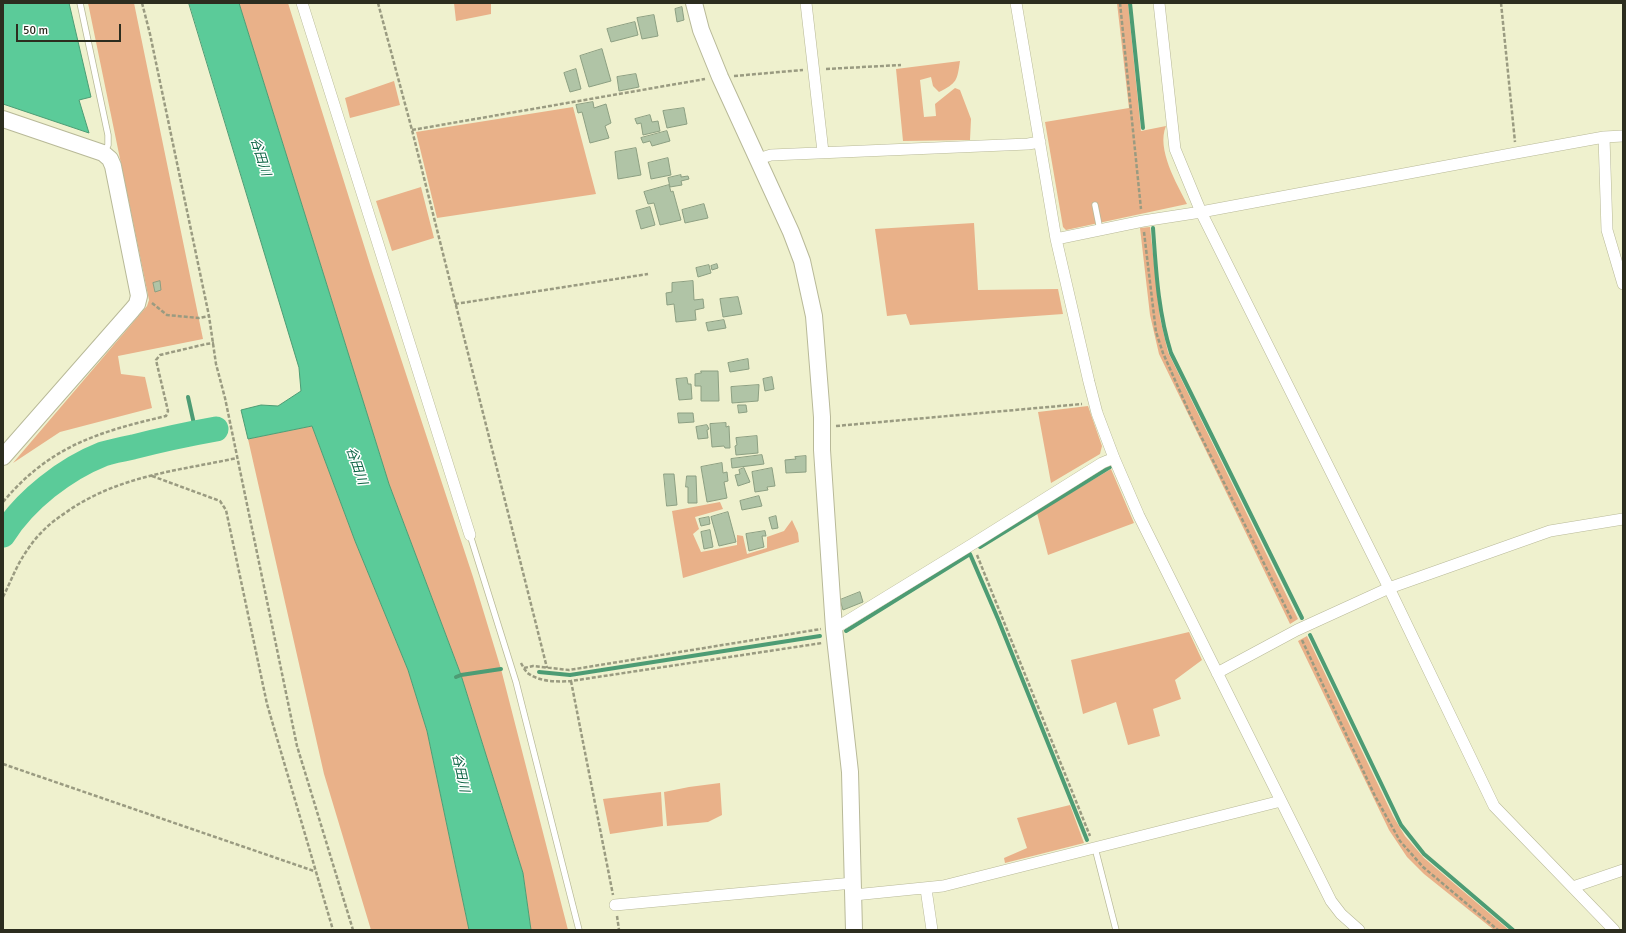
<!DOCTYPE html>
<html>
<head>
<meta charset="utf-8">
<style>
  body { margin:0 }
  #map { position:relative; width:1626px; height:933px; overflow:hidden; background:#eff1ce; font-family:Signika,sans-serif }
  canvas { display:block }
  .frame { position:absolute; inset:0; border:4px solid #2c2d1f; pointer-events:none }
  .scale { position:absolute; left:16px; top:24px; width:105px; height:18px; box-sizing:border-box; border:2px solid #2c2d1f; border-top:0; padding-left:5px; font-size:12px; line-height:14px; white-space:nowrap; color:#2c2d1f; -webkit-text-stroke:3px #fff; paint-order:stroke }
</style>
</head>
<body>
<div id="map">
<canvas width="1626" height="933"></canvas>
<div class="frame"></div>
<div class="scale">50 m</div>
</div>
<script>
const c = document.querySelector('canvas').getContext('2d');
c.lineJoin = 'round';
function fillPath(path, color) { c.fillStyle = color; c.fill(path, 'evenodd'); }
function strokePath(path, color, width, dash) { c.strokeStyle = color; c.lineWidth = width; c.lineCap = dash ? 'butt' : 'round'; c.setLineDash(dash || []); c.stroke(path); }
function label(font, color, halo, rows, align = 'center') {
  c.font = font + ' Signika,"Noto Sans JP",sans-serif'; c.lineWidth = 3; c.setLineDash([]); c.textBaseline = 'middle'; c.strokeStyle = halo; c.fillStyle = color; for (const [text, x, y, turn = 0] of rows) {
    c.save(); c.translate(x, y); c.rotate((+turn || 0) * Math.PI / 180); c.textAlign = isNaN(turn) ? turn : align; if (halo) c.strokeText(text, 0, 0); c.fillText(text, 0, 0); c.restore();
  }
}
fillPath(new Path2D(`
  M88 3H134L203 339 118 356 121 374 145 377 152 408 60 432 13 463 147 306 149 300Z
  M239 3H288L372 271 473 577 501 669 568 930H531L523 873 461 675 389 484Z
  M454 3H491V14L456 21Z
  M1117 3H1128L1141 131 1166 126C1156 149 1177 184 1187 204L1066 230 1063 227 1045 122 1129 108Z
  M960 61C957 81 957 83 939 92L933 86 931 77 920 80 924 117 936 116 935 104 955 88 960 90 971 119 970 140 903 141 896 69Z
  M394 81 400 105 350 118 345 98Z
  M573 107 596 194 437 218 416 132Z
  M421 187 434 238 392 251 376 201Z
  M974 223 978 290 1058 289 1063 314 910 325 906 314 887 316 875 229Z
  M1150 227 1160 318 1168 352 1298 619 1290 624 1159 354 1150 315 1140 228Z
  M1088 406 1102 446 1100 454 1051 483 1038 412Z
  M312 426 355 541 408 670 427 731 469 930H371L324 774 248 439Z
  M1111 469 1134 523 1048 555 1037 513Z
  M720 502 723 509 695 517 699 529 693 534 701 552 737 545V535L743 536 747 554 767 548V537L784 531 792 520 798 533 799 542 683 578 672 511Z
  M1189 632 1202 660 1175 680 1181 699 1153 709 1160 736 1128 745 1116 702 1083 714 1071 660Z
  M1307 636 1393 816 1405 836 1424 858 1509 930H1494L1424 874 1407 857 1389 830 1298 641Z
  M720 783 722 815 708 822 667 826 664 792 689 787Z
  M661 792 663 826 610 834 603 799Z
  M1070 805 1084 843 1005 863 1004 858 1027 848 1017 818Z`), '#e9b189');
const water = new Path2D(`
  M3 3H69L91 97 79 100 89 133 3 104Z
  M189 3H239L389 484 461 675 523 873 531 930H469L427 731 408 670 355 541 312 426 248 439 241 410 261 405 278 406 301 391 299 368Z`);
fillPath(water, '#5bcb99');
strokePath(water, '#4d9c74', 1);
strokePath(new Path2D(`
  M1130 3 1143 128
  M1153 228C1156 270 1158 312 1171 353L1302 618
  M188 397 196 433
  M980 547 1110 467
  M846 631 970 554 998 619 1087 840
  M1310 635 1401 825 1424 854 1513 930
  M539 672 570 675 820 636
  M456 677 461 675 501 669`), '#4d9c74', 4);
strokePath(new Path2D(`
  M3 535C25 500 65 469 103 454 113 451 123 449 133 447 160 440 188 434 216 429`), '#5bcb99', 25);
const building = new Path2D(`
  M682 7 684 20 677 22 675 9Z
  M654 15 658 36 642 39 637 18Z
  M635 22 638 35 611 42 607 29Z
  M602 49 611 81 589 87 580 56Z
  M576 69 581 89 570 92 564 73Z
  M636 74 639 87 619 91 617 77Z
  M593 102 594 108 606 104 611 123 605 126 609 138 590 143 582 112 578 113 576 105Z
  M684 108 687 124 667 128 663 111Z
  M650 115 652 122 658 121 660 131 643 135 641 123 637 124 635 119Z
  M667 131 670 141 652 146 650 141 643 143 641 138Z
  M636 148 641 175 618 179 615 152Z
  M668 158 671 175 651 179 648 163Z
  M681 175V177L688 176 689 179 681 181 682 185 670 187 668 178Z
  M669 185 671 192 673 191 681 220 660 225 654 203 648 204 644 192Z
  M704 204 708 218 685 223 682 210Z
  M650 207 655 225 641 229 636 211Z
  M717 264 718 268 712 270 711 266Z
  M709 265 711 273 698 277 696 268Z
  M160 281 161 290 155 292 153 283Z
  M693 281 694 300 703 299 704 308 695 310 696 320 676 322 674 304 667 305 666 293 672 292V283Z
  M738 297 742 314 723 317 720 299Z
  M724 320 726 328 708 331 706 323Z
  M748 359 749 369 730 372 728 363Z
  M701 371H718L719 401H701V386H695V374L701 373Z
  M772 377 774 389 765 391 763 379Z
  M687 378 688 384H691L692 399 679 400 676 379Z
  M759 385 758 401 732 403 731 387Z
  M738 405H746L747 412 739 413Z
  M678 413H693L694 422 679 423Z
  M726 423V427L729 426 730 448H725L724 446 712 447 710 424Z
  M707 425 709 429 707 430 708 438 698 439 696 427Z
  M757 436 758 453 736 455 735 446 737 445 736 438Z
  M762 455 764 464 732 468 731 459Z
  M806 456V472L786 473 785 460 796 459 795 457Z
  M722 463 723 473 727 472 728 481 724 482 727 498 707 502 701 467Z
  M744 468 750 482 738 486 735 475 740 474 739 470Z
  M772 468 775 486 767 487 768 490 755 492 752 472Z
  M664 474H674L677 505 667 506Z
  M687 476H696L697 503H688V487H686Z
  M759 496 762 506 742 510 740 501Z
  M728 512 736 542 719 546 711 517Z
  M776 516 778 528 772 529 769 518Z
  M709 517 710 524 701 526 699 519Z
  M710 530 713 547 704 549 701 532Z
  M765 531 766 536H762L764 547 749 551 746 534Z
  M860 592 863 602 843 610 840 600Z`);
fillPath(building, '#b0c4a6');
strokePath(building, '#8c9f82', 1);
const lane = new Path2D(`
  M80 3 108 135V145L104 153
  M1095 205 1100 230
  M470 535 516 682 579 930
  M1095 848 1116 930`);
const street = new Path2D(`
  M302 3 470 535
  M806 3 823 152
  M1016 3 1056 239 1089 382 1097 413 1114 458 1139 516 1331 901 1341 914 1359 930
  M1159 3 1175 149 1201 212 1389 588 1494 806 1614 930
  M1604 137 1607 230 1623 284
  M758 159 771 155 1028 144 1040 142
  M1056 239 1143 221 1201 212 1516 153 1604 137 1623 136
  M834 629 971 545 1102 463 1114 458
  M1217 673 1297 630 1389 588 1550 531 1623 519
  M1573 887 1623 870
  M926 889 932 930
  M854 895 943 886 1281 801
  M615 905 853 883`);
const secondary = new Path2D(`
  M694 3 701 30 720 77 791 232 802 261 814 316 822 417V450L834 629 850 772 854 930
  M3 119 103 153 110 159 113 166 139 296 137 304 132 310 3 457`);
strokePath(lane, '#b8b998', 7);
strokePath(street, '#b8b998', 12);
strokePath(secondary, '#b8b998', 18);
strokePath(new Path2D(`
  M142 3 150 34 209 316 216 364 225 398 297 746 353 930
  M378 3 412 130 547 668
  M1120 3 1141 209
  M1501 3 1515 142
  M826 69 901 65
  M734 76 803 70
  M412 130 705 79
  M1144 232 1156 332 1163 353 1190 414 1292 620
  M152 303 167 315 199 318 209 316
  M455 304 648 274
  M836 426 1082 404
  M152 476 220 501 226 510 267 704 333 930
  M3 502C50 446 98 432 166 416L168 411 156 360 160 355 206 344 214 343
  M977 555 1090 836
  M3 597C11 581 17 564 28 549 38 534 50 523 65 513 117 476 176 471 237 458
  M1302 640 1375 796 1400 841 1423 867 1498 930
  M521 663C523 667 526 672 529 674 541 682 558 682 571 681L822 643
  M524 668 533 666 569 670 821 629
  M571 681 613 895
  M3 764 314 871
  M617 916 619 930`), '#9a9b81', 2.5, [4, 2]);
strokePath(lane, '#fff', 5.5);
strokePath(street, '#fff', 11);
strokePath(secondary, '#fff', 16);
label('italic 13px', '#0e6545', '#fff', [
  ["谷田川",260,157,73],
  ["谷田川",356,466,71],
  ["谷田川",460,773,78]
]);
</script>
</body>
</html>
